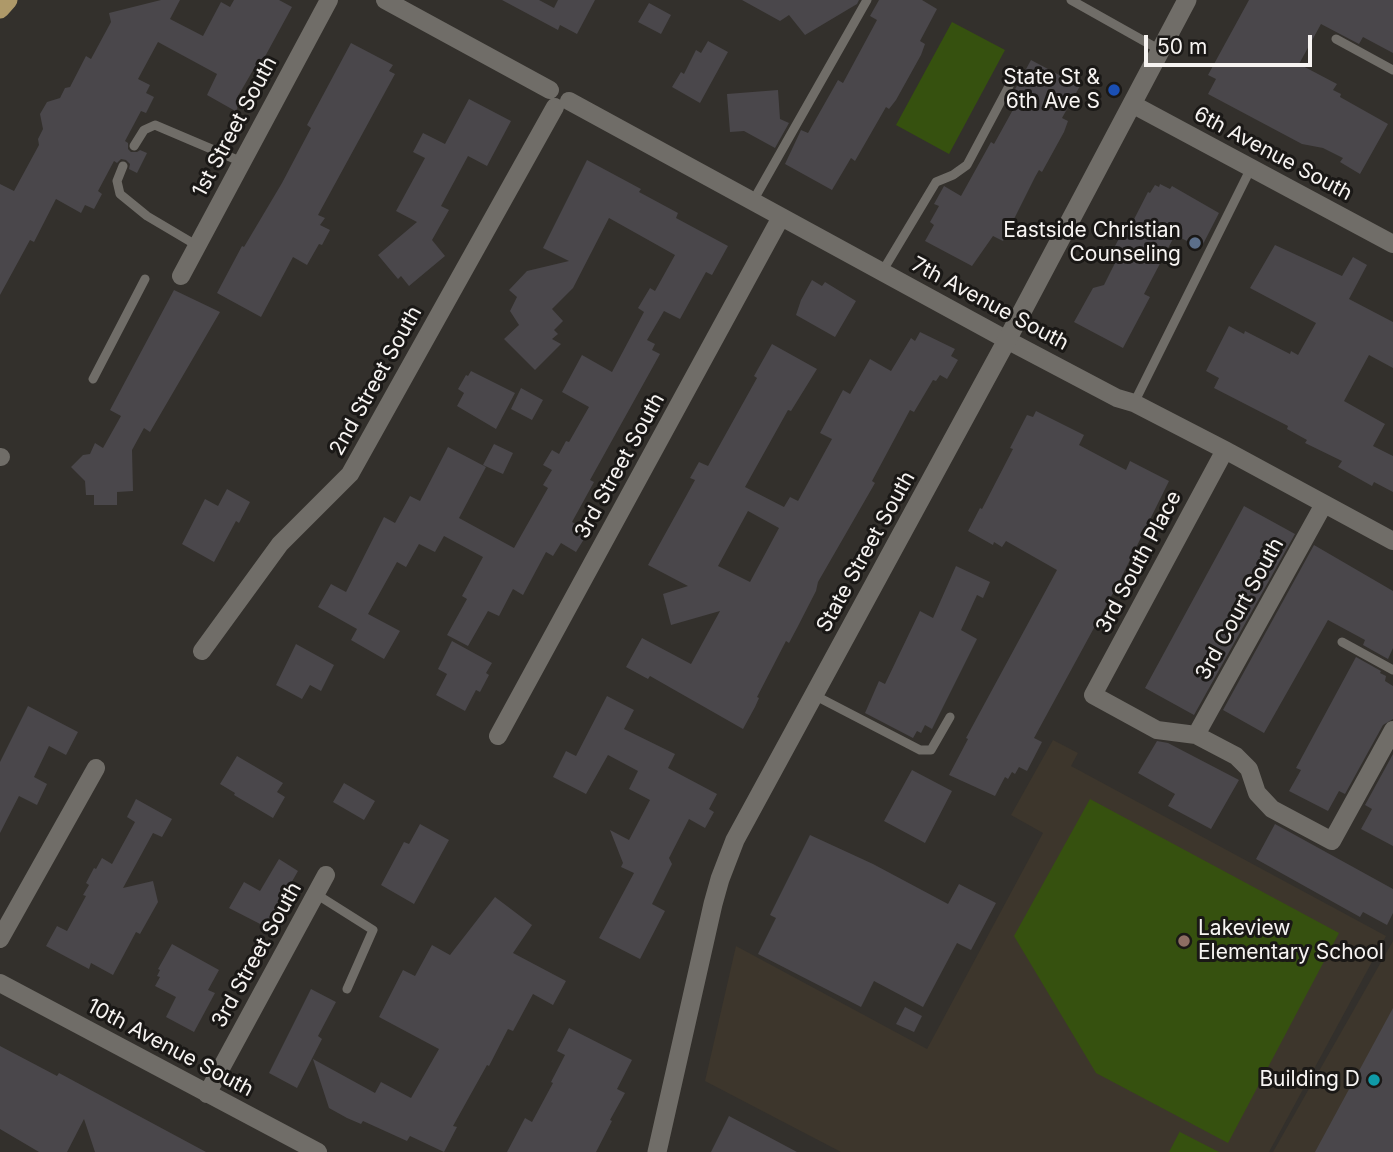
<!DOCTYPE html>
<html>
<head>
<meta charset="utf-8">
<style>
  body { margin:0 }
  #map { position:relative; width:1393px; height:1152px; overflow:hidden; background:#33302c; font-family:Inter,sans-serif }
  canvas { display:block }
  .scale { position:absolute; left:1144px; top:35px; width:168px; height:32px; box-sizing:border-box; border:4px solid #f7f4f2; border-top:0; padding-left:9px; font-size:21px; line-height:24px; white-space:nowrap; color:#f7f4f2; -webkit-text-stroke:5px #1a1816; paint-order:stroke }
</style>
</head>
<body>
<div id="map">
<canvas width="1393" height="1152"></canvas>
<div class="scale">50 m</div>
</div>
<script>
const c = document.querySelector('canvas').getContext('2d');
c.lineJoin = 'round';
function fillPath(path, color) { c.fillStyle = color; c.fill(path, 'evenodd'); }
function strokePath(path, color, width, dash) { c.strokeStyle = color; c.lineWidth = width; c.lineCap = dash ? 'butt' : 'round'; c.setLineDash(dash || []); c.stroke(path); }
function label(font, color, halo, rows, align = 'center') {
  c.font = font + ' Inter,sans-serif'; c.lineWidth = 6; c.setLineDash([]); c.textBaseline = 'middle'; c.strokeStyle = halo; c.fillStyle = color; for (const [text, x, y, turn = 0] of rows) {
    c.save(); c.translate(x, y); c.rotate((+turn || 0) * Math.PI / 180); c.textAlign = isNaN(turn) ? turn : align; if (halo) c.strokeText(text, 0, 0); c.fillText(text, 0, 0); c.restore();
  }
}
fillPath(new Path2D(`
  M1053 740 1078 753 1071 766 1386 936 1269 1152H841L705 1081 736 946 927 1049 1043 833 1011 815Z
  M1393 941V1152H1273Z`), '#3d362c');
fillPath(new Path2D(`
  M952 22 1005 50 949 154 896 125Z
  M1090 799 1339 933 1228 1143 1096 1073 1014 936Z
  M1180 1131V1132L1219 1152H1169Z`), '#36510f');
fillPath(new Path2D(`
  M161 0H180L170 19 203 36 221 2 230 7 234 0H279L292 7 262 62 259 60 238 96 237 112 207 95 217 74 158 42 138 79 150 85 146 93 154 97 146 113 141 111 125 141 128 143V149L131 152H137L140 150 147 153 137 173 129 169 130 164 126 160 121 159 117 163 114 161 98 191 102 194 94 209 85 205 81 213 56 199 34 242 30 240 0 295V184L14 191 39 145 38 139 43 129 40 114 47 102 60 98 65 88 70 87 86 56 91 59 111 22 109 13Z
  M502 0H539L554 8 558 0H595L577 34 560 25 558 30Z
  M742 0H859L857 4 805 35 789 15 780 21Z
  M879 0H922L937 9 920 41 925 44 921 55 896 100 889 109 886 107 855 161 851 158 832 190 785 164 801 130 808 133 838 80 843 83 877 20 870 16Z
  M1249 0H1393V53L1363 37 1359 44 1321 24 1299 64 1337 84 1333 90 1341 94 1340 97 1388 124 1360 174 1340 162 1343 158 1323 148 1302 144 1208 94 1216 79 1208 75Z
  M649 3 671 15 661 34 638 22Z
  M708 41 728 52 700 103 672 87 681 72 684 74 696 50 701 53Z
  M351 43 393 65 389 71 395 74 318 215 325 218 320 225 330 230 322 245 319 244 307 265 293 257 261 317 217 293 242 246 244 247 282 183 311 128 307 125Z
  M1031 60 1080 86 1062 118 1068 121 1064 132 1042 172 1039 170 1035 177 1003 241 993 236 972 266 925 241 934 225 930 222 939 206 934 204 944 186 961 196 991 142 994 144 1020 97 1013 93Z
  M778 90 780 119 789 123 775 148 744 131 730 132 727 94Z
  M469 99 511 121 487 166 468 156 441 206 449 210 432 240 445 256 409 286 401 276 398 279 378 255 417 222 396 211 425 158 413 152 423 133 445 144Z
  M587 160 641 189 639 192 678 213 676 218 728 246 712 275 706 272 680 319 664 311 647 340 655 344 652 350 660 354 590 480 594 482 572 522 589 531 576 552 561 543 553 556 546 552 523 595 513 589 499 616 488 611 468 646 447 635 467 599 462 596 483 557 444 536 435 552 419 544 406 567 397 562 368 614 400 631 384 659 351 640 357 629 318 607 331 584 346 592 384 517 395 523 410 496 420 501 448 447 486 467 459 518 514 548 548 488 543 485 552 470 543 465 552 450 559 454 566 441 569 442 589 407 562 392 582 355 612 372 644 312 638 308 650 288 655 291 675 255 609 218 573 288 552 309 563 321 554 330 558 334 552 339 561 344 535 370 504 339 519 325 510 311 517 297 509 290 527 271 569 261 543 248Z
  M1160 184 1170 189 1172 186 1219 213 1201 248 1175 235 1144 294 1150 297 1123 348 1074 322 1093 288 1104 285 1121 251 1114 248 1125 227 1129 229 1148 192 1150 193 1155 185 1159 187Z
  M1275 245 1342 276 1353 257 1367 265 1349 299 1393 322V368L1369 355 1344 401 1385 424 1373 446 1393 456V492L1374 482 1372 486 1338 467 1342 461 1305 443 1307 440 1287 429 1288 426 1214 388 1219 378 1206 371 1229 326 1244 334 1245 331 1290 354 1291 351 1298 355 1316 323 1250 288Z
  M812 280 822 286 825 282 856 301 835 337 796 315 801 300Z
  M174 290 220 312 150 432 144 428 132 450 133 491 117 492V505H94V495H86L85 481 71 467 83 455 90 454 95 443 103 448 121 416 110 410Z
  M920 332 955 349 951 356 958 360 947 379 940 375 936 381 933 380 914 412 910 410 872 481 875 483 818 582 816 591 797 628 789 643 786 641 757 697 759 698 755 707 743 729 650 676 648 679 626 667 642 638 691 664 720 611 671 625 663 594 688 586 648 565 695 480 690 478 699 462 708 466 757 378 754 376 772 344 817 369 791 411 788 410 745 487 784 507 790 497 798 501 832 439 820 433 843 390 850 394 870 359 891 371 911 338 915 341ZM748 511 779 528 750 582 718 566Z
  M471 371 515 393 496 429 457 406 464 393 458 389 466 375 468 376Z
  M521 388 543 400 532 420 511 409Z
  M1036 411 1084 435 1079 445 1126 470 1130 461 1169 481 1119 582 1034 738 1042 742 1027 771 1019 767 1015 774 1012 772 1008 779 1005 777 995 796 949 775 968 739 966 738 1057 570 1006 541 1002 547 994 542 993 545 968 531 980 508 982 509 1013 449 1010 448 1027 415 1033 417Z
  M494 444 513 453 503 474 483 465Z
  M227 489 250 502 239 523 236 521 214 562 182 544 205 499 218 506Z
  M1244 506 1295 534 1194 715 1145 688Z
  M1314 545 1393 591V648L1388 659 1363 645 1365 640 1328 620 1264 733 1223 710Z
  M956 566 990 582 983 598 977 595 961 630 977 639 932 729 925 725 921 733 917 731 913 738 865 713 879 681 885 684 920 611 933 618Z
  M452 641 492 663 486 673 489 675 480 692 476 690 465 711 436 695 447 674 438 669Z
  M296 644 334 665 321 691 310 685 302 699 276 685Z
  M1356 657 1381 671 1380 673 1386 676 1385 681 1393 686V719L1383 725 1345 794 1339 791 1328 811 1289 791 1301 770 1296 768Z
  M607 696 634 710 624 729 675 754 668 768 717 794 709 809 714 812 705 828 689 819 669 858 672 864 652 904 665 911 640 959 599 938 634 873 621 867 623 863 610 830 629 840 650 800 629 789 638 771 608 755 586 794 553 777 566 751 576 756Z
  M28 706 78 732 66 755 49 746 34 777 47 784 37 805 19 796 0 833V762Z
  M1157 741 1168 743 1239 780 1211 829 1168 806 1175 794 1138 773Z
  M1393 754V846L1361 829 1372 809 1365 805Z
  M237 756 283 783 277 792 285 797 273 818 234 795 235 793 220 784Z
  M912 770 952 791 925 843 884 821Z
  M344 783 375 801 364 820 333 802Z
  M136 799 172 819 162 837 153 833 123 888 153 881 158 902 140 934 136 932 113 975 91 963 89 969 46 946 57 926 67 931 86 896 83 895 89 885 86 883 94 868 96 869 102 858 112 864 135 822 127 817Z
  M420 824 449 840 414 904 381 885 404 842 409 844Z
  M1275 824 1393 889V913L1387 925 1363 912 1360 917 1256 859Z
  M810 835 873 864 948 904 959 884 996 903 971 950 957 943 923 1007 874 981 861 1007 758 954 776 918 770 915Z
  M279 859 298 871 266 927 229 908 244 882 260 891Z
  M495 897 532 925 513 953 566 981 553 1005 533 994 513 1031 508 1029 489 1066 487 1065 453 1126 457 1127 444 1152 410 1136 407 1141 363 1121 361 1124 347 1118 329 1108 313 1059 375 1093 381 1082 411 1098 439 1049 379 1017 403 970 415 976 432 945 450 955Z
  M172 944 219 970 208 990 215 993 194 1032 166 1017 176 997 155 986 160 977 157 976 160 970 158 969Z
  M311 989 336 1002 318 1036 322 1039 297 1088 269 1073Z
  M905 1007 922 1016 914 1032 896 1024Z
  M1393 1008V1152H1315Z
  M569 1028 632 1060 617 1089 625 1093 610 1120 612 1121 596 1152H507L525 1118 532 1122 553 1083 551 1082 565 1055 557 1051Z
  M0 1046 57 1076 59 1073 206 1152H95L84 1119 67 1152H39L0 1129Z
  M729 1116 767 1136 797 1152H711Z`), '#4a474b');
strokePath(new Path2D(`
  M1071 0 1160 50
  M1336 39 1393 70
  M134 146 144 130 155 125 242 162
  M123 166 117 181 120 194 147 216 196 245
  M753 201 867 0
  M882 272 936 182 953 175 967 165 1017 71
  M93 379 145 279
  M1134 403 1251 168
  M1342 642 1393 670
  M814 695 920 750H931L950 717
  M316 894 373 930 347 989`), '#706d68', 9);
strokePath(new Path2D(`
  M385 0 550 90
  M569 101 1007 340 1117 398 1134 403 1225 450 1393 541
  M1132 104 1393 244
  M181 276 329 0
  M1225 450 1093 695 1157 730 1196 735 1236 756 1249 769 1257 793 1272 809 1332 841 1393 730
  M0 457H1
  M202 651 280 544 350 474 555 107
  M1196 735 1324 504
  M498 736 781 217
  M0 939 96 768
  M0 983 318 1152
  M207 1094 326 875`), '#706d68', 18);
strokePath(new Path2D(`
  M657 1152 713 904 720 879 735 840 1007 340 1187 0`), '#706d68', 19);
strokePath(new Path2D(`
  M0 9 8 0`), '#ae9969', 19);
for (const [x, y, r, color] of [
  [1114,90,7,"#1a4fb4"],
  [1195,243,7,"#5c6f8a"],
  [1184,941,7,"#8d6e63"],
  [1374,1080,7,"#0f9aa8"]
]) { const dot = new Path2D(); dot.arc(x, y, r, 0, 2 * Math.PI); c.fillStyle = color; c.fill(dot); strokePath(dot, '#1a1816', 2.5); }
label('21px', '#f7f4f2', '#1a1816', [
  ["State St &",1100,78],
  ["6th Ave S",1100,102],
  ["Eastside Christian",1181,231],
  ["Counseling",1181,255],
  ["Lakeview",1198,929,"left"],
  ["Elementary School",1198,953,"left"],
  ["Building D",1360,1080]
], 'right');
label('21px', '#f7f4f2', '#1a1816', [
  ["1st Street South",235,127,-62],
  ["6th Avenue South",1273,154,28],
  ["7th Avenue South",990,304,28],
  ["2nd Street South",376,381,-61],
  ["3rd Street South",620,466,-61],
  ["State Street South",866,552,-61],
  ["3rd South Place",1139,562,-62],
  ["3rd Court South",1240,609,-61],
  ["3rd Street South",257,955,-61],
  ["10th Avenue South",170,1048,28]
]);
</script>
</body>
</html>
